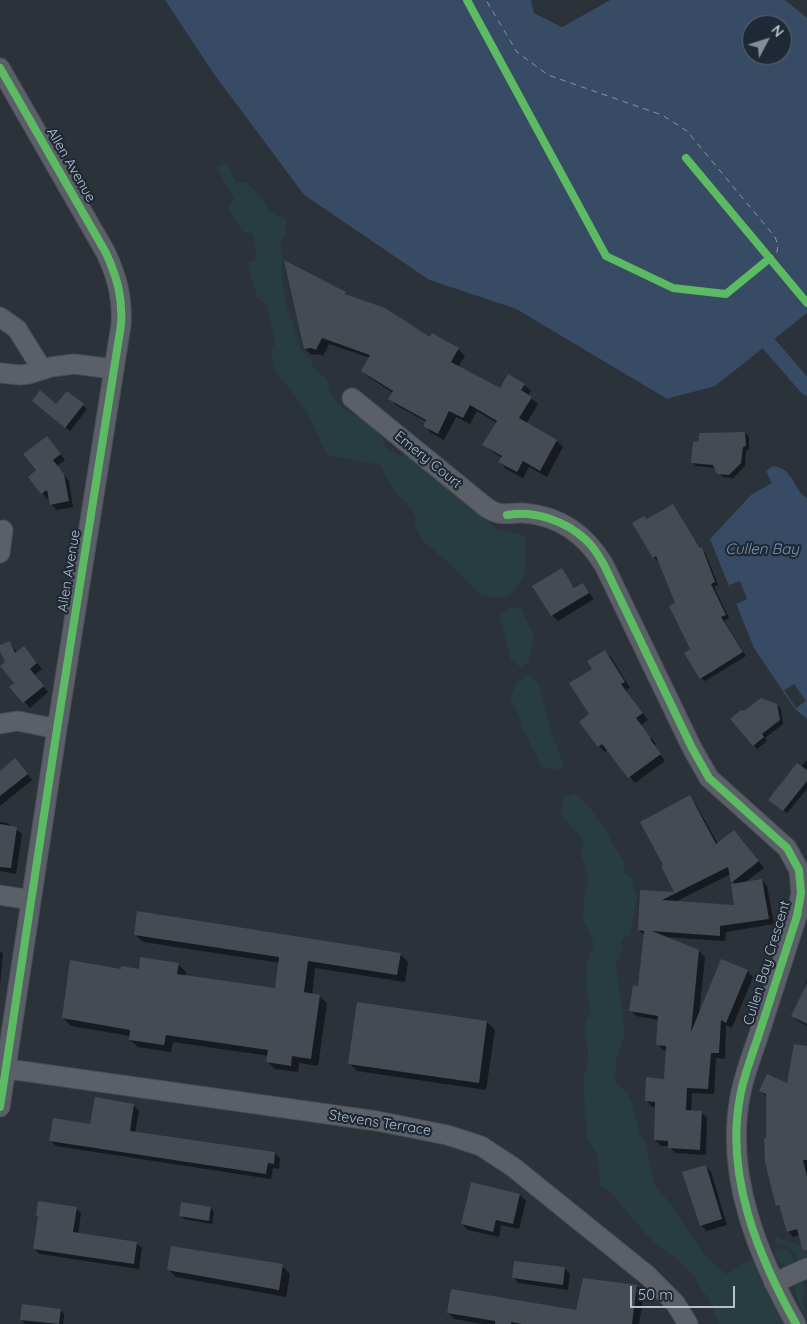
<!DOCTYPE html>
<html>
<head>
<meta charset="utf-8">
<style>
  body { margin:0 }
  #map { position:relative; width:807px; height:1324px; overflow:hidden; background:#2b323a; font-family:Quicksand,sans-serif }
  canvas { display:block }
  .north { position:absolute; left:742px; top:15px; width:50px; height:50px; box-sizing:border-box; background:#1e2935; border:1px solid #5b6571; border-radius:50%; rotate:50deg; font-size:14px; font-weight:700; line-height:20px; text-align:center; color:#b6bfcb }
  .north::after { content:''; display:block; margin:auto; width:18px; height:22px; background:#858e98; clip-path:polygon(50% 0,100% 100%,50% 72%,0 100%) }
  .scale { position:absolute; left:630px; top:1286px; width:105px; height:22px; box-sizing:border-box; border:2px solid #b6bfcb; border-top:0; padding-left:6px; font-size:15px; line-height:18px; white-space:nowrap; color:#b6bfcb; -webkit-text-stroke:4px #1e2935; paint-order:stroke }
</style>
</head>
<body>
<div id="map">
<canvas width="807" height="1324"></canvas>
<div class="north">N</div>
<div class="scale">50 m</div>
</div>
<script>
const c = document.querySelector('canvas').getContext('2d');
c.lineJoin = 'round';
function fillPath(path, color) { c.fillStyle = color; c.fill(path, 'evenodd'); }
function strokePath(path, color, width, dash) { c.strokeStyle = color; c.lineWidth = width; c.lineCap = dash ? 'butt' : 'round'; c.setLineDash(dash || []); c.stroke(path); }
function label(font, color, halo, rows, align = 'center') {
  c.font = font + ' Quicksand,sans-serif'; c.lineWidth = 4.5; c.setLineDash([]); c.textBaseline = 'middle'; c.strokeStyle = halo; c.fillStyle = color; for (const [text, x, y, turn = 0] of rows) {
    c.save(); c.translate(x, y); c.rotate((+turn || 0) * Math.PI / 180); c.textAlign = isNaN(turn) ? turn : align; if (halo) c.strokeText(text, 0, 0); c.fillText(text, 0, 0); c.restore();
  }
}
fillPath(new Path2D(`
  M227 162 236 182 247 183 263 200 270 212 286 220V233L280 245 284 260 281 269 286 303 298 339 297 343 310 360 315 370 327 378 330 392 337 403 358 418 370 422 379 432 385 446 398 455 417 457 465 503 486 516 494 529 513 532 525 536 526 557 524 576 510 595 497 598 480 595 452 566 425 543 414 525 416 517 409 506 395 492 380 465 327 455 307 412 276 372 270 350 275 344 267 306 257 297 247 263 257 259 252 233H243L228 207 234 199 216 167Z
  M508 608H521L534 637 529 662 520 667 511 660 499 616Z
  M528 675 538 683 553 737 564 765 555 770 541 767C537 755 531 745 525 734 520 722 519 711 510 701L517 682Z
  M575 793 590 808 606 830 612 843 625 863 623 873 631 877 637 897 630 934 621 940 623 947 616 965 623 1015 624 1036 616 1059 615 1083 627 1093 633 1106 639 1131 646 1145 654 1184 669 1202 704 1255 726 1274 757 1257 790 1324H719L708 1297 703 1292 693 1275 680 1262 652 1241 612 1194 600 1185 597 1154 587 1139 583 1079 587 1068 588 1053 584 1027 591 1009 586 991V965L594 944 583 919 584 896 589 880 581 854 583 839 561 816 563 798Z
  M776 1237 802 1246 805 1254 807 1253V1261L800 1264C794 1248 792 1247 775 1244Z
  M775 1248C788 1248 792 1253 796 1265H783L777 1261 774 1250Z
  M801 1278 805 1288 803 1300 805 1315 797 1300 795 1285Z`), '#283d40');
fillPath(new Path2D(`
  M165 0H531L534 13 562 27 610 0H785L807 18V313L715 386 667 399 516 309 429 280 304 195 216 77ZM752 25H782V55H752Z
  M773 466C797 471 790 487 807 498V719L795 709 754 648 710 539 751 495 772 483 766 471Z`), '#384b64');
fillPath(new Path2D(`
  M531 0H534L536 12 562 25 605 0H610L562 27 534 13Z
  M216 77 304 195 429 280 516 309 667 399 710 388V390L666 402 514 312 428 282 302 197 215 80Z
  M740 581 747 599 736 604 729 585Z
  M794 684 806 701 796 708 784 690Z`), '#2b323a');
fillPath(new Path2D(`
  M345 293 349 297 431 338 458 349 465 356 458 367 500 389 524 385 531 391 528 396 538 404 526 424 557 441 563 447 547 477 529 467 523 478 506 469 500 462 502 458 491 451 484 445 497 423 477 411 470 424 456 417 444 440 431 433 425 426 427 422 396 405 390 398 393 393 369 377 362 370 370 358 329 344 323 356 318 354 312 355 305 349Z
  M67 392 87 409 70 431 37 404 56 406Z
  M745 433 749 437V450H746L745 466 733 478 722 477 716 468 696 466 693 462Z
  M47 437 65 460 57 466 69 481 73 507 57 510 51 504 50 497 47 499 29 477 38 471Z
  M676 509 701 549 705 552 718 585 714 587 729 618 724 621 746 656 705 681 701 678 676 604 659 560 657 561 654 557 647 520Z
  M562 570 575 589 582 584 594 599 558 621 552 615Z
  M10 642 17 653H29L42 669 34 675 48 692 30 708 11 687 16 683 0 648Z
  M605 652 611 657 630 688 626 690 648 720 641 725 656 744 654 746 665 761 635 783 608 749 605 752 599 746 591 715 593 669Z
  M777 705 781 709 783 724 765 738 767 741 757 749 732 719 745 713Z
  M807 760V789L787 813 772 801Z
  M21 766 32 780 0 806V772Z
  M689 797 695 803 718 844 740 837 764 868 744 883 762 880 767 886 774 924 726 932 725 941 664 937 699 951 705 957 699 1015 747 971 753 977 732 1028 726 1025 725 1059 716 1058 714 1094 692 1093 691 1112H701L707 1118 706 1155 675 1153 669 1146H661L655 1140 657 1107H652L647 1101 666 1080 667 1051 663 1050 658 1044 659 1020 636 1016 630 1010 639 987 645 936 639 930 641 891 676 894 663 867ZM731 874 734 884 736 906 675 902Z
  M0 822 7 823 22 834 16 874 0 871Z
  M135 935 400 954 408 962 405 982 315 968 312 995 319 996 327 1003 318 1066 299 1063 298 1072 275 1069 268 1062 269 1056 173 1042 171 1052 138 1047 130 1040V1036L71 1026 63 1018 122 970H140L178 964 186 972 185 977 276 990 280 963 143 942Z
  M0 951 3 954 0 986Z
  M807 980V1026L798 1021 792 1015 801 997Z
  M487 1022 495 1030 486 1090 357 1071 349 1063Z
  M807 1047V1248L800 1235 793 1237 788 1231 782 1210 777 1205 768 1139 767 1097 761 1091 788 1085Z
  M133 1105 139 1111 135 1133 275 1153 280 1159 279 1169 273 1168 271 1179 56 1146 50 1140 91 1126Z
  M706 1166 711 1172 727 1225 707 1231 701 1225Z
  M472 1184 520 1195 526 1201 519 1229 501 1225 499 1237 468 1230 462 1224Z
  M76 1208 81 1213 78 1234 136 1243 142 1248 139 1269 40 1254 34 1249 39 1217 37 1215Z
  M211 1208 214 1212 212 1224 184 1219 180 1215Z
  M282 1266 290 1274 286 1297 176 1277 168 1269Z
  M564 1268 570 1274 568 1290 519 1283 513 1278Z
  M637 1286 644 1293 639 1324H482L455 1319 448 1313 577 1311Z
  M60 1310 64 1314 63 1324H25L22 1320Z`), '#0007');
strokePath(new Path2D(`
  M769 344 807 388`), '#384b64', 15);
strokePath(new Path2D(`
  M467 0 606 256 673 288 726 294 777 252 778 245 775 237 687 131 662 115 548 75 517 52 486 0`), '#7d96b2', 1, [6, 5]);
fillPath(new Path2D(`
  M284 260 346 292 345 294 385 308 430 337 432 333 459 348 451 362 500 388 508 374 525 384 521 390 532 397 519 418 557 440 540 471 523 461 517 472 498 462 502 456 482 445 497 421 470 405 463 418 449 411 438 434 423 426 426 420 388 399 393 391 361 371 370 355 322 338 316 350 311 348 304 349Z
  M40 390 56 404 67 391 84 404 65 428 32 401Z
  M745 432 746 446 743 447 741 463 729 475 717 474 713 465 691 463 693 442 699 441V433Z
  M47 436 61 454 53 460 64 474 69 501 50 505 47 490 41 494 28 477 36 470 23 454Z
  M673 504 700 548 702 547 715 582 711 584 726 615 721 617 743 652 700 679 684 653 690 649 669 606 675 603 656 556 653 558 632 523 644 516 647 519Z
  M562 568 574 588 583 583 589 593 551 616 532 586Z
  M10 641 15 653 24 646 37 663 30 669 44 686 23 703 9 687 14 683 0 666 5 662 0 651V645Z
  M605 650 625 682 621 684 643 713 636 718 651 738 650 739 661 754 628 778 602 744 598 747 579 722 589 714 569 683 592 669 587 661Z
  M761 698 777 704 780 720 762 734 764 737 753 746 730 719 741 710 744 711Z
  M15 758 28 774 0 796V771Z
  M797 763 807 770V781L783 811 768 800Z
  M690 795 716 844 734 830 759 861 731 883 728 867 662 900 734 905 731 884 762 879 769 919 720 926V936L652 931 699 950 691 1032 721 959 748 970 726 1023 721 1020 719 1053H711L708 1089 687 1088 686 1110 702 1111 700 1150 668 1148V1141L654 1140 655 1102 645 1101 646 1077 664 1079 666 1046 656 1045 658 1016 629 1011 633 985 638 986 644 931 638 930 640 890 674 892 661 866 663 865 640 822Z
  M0 824 17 827 11 868 0 867Z
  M137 911 401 953 397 975 308 961 304 992 320 995 311 1059 292 1056 291 1066 266 1062 268 1050 166 1035 164 1045 129 1040 130 1030 62 1018 70 960 121 969V966L139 969 140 957 179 963 177 974 275 988 279 957 134 935Z
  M807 983V1024L791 1016Z
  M357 1002 487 1021 479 1083 348 1064Z
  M794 1044 807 1046V1160H803L807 1177V1250L803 1251 797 1229 787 1232 779 1205 776 1206 765 1162 764 1138H766V1094L759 1091 767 1074 787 1083Z
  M95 1097 134 1104 130 1131 275 1152 274 1164 268 1163 266 1174 49 1141 53 1118 90 1124Z
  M706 1165 722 1219 700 1226 682 1172Z
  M471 1182 520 1194 513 1224 496 1220 493 1232 461 1224Z
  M38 1201 77 1207 73 1232 137 1242 134 1264 33 1249 38 1216H36Z
  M181 1202 211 1207 209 1221 179 1216Z
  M171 1246 283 1264 279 1290 167 1270Z
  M514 1261 565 1267 563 1285 512 1278Z
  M583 1278 637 1285 632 1324H522L511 1322V1324H495V1321L447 1313 451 1289 576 1310Z
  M22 1304 61 1309 59 1324 20 1320Z`), '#454b52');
const minor = new Path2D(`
  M0 68 106 253C117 277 123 298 121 325L57 729 0 1107
  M0 317 17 329 42 369
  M0 373 20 375 29 374 51 367 74 364 114 369
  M352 398 487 508C504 518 506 512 524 513 560 516 586 535 604 565L692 748 709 778 787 848 799 870 801 893 797 916C785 954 772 993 760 1031 753 1053 744 1074 740 1097 725 1176 758 1256 796 1324
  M0 553 3 530
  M0 724 18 721 57 729
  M0 895 31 900
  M0 1068 377 1121 447 1135 481 1146 513 1167 647 1275 675 1303 688 1324
  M774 1283 807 1268`);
strokePath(minor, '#494e55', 21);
strokePath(minor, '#5b6068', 19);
strokePath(new Path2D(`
  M467 0 606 256 673 288 726 294 770 258
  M0 68 106 253C117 277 123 298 121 325L57 729 0 1107
  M686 158 807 303
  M507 515C534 510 566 521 586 540 594 547 599 556 604 565L692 748 709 778 787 848 799 870 801 893 797 916C785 954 772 993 760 1031 753 1053 744 1074 740 1097 725 1176 758 1256 796 1324`), '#5cba63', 8);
label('14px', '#b6bfcb', '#1e2935', [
  ["Allen Avenue",71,165,60],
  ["Emery Court",428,460,39],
  ["Allen Avenue",69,571,-81],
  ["Cullen Bay Crescent",767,963,-73],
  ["Stevens Terrace",380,1123,9]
]);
label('italic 15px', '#7d96b2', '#1e2935', [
  ["Cullen Bay",762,549]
]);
</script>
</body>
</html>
